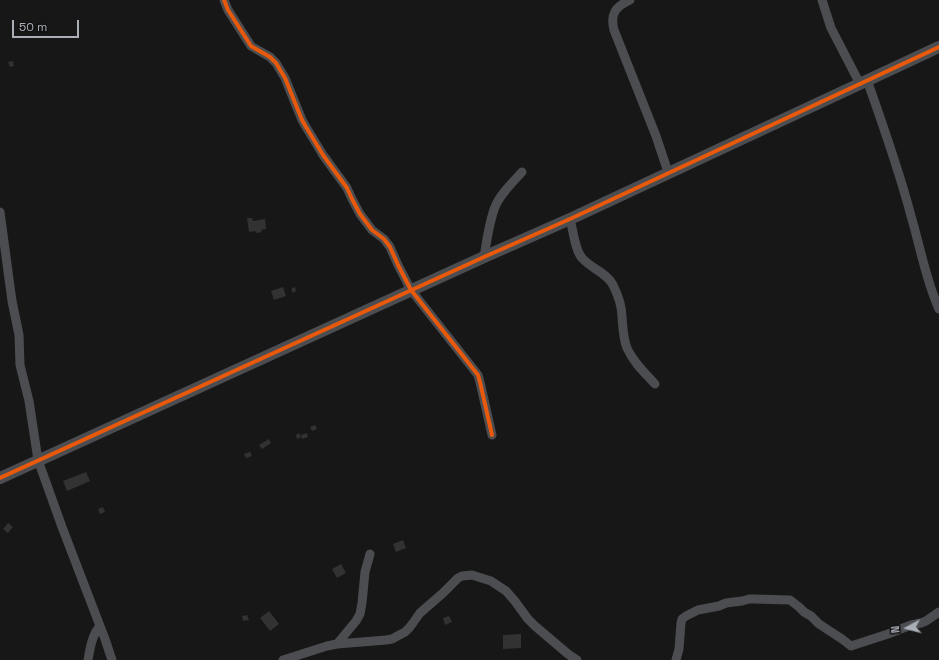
<!DOCTYPE html>
<html>
<head>
<meta charset="utf-8">
<style>
  body { margin:0 }
  #map { position:relative; width:939px; height:660px; overflow:hidden; background:#171718; font-family:"Space Grotesk",sans-serif }
  canvas { display:block }
  .north { position:absolute; left:887px; top:608px; width:40px; height:40px; -webkit-text-stroke:3px #121213; paint-order:stroke; rotate:263deg; font-size:11px; font-weight:700; line-height:16px; text-align:center; color:#aaaeb7 }
  .north::after { content:''; display:block; margin:auto; width:14px; height:18px; background:#aaaeb7; clip-path:polygon(50% 0,100% 100%,50% 72%,0 100%) }
  .scale { position:absolute; left:12px; top:20px; width:67px; height:18px; box-sizing:border-box; border:2px solid #aaaeb7; border-top:0; padding-left:5px; font-size:12px; line-height:14px; white-space:nowrap; color:#aaaeb7; -webkit-text-stroke:3px #121213; paint-order:stroke }
</style>
</head>
<body>
<div id="map">
<canvas width="939" height="660"></canvas>
<div class="north">N</div>
<div class="scale">50 m</div>
</div>
<script>
const c = document.querySelector('canvas').getContext('2d');
c.lineJoin = 'round';
function fillPath(path, color) { c.fillStyle = color; c.fill(path, 'evenodd'); }
function strokePath(path, color, width, dash) { c.strokeStyle = color; c.lineWidth = width; c.lineCap = dash ? 'butt' : 'round'; c.setLineDash(dash || []); c.stroke(path); }
fillPath(new Path2D(`
  M13 61 14 66 10 67 8 62Z
  M247 218H252L253 221 265 219 266 229 261 230 262 232 256 233 255 231 249 232Z
  M283 287 286 296 274 300 271 291Z
  M295 287 296 291 293 293 291 289Z
  M315 425 317 429 312 431 310 427Z
  M299 433 301 437 297 439 296 435Z
  M307 433 308 437 302 439 301 435Z
  M269 439 271 443 262 449 259 445Z
  M250 452 252 456 246 458 244 454Z
  M86 472 90 481 67 491 63 481Z
  M103 507 105 512 100 514 98 509Z
  M8 523 13 527 8 533 3 529Z
  M403 540 406 548 396 552 393 544Z
  M341 564 346 573 337 578 332 569Z
  M269 611 279 624 270 631 260 618Z
  M247 615 249 620 243 621 242 616Z
  M449 616 452 622 445 625 443 618Z
  M521 634V648L503 649V635Z`), '#323233');
strokePath(new Path2D(`
  M224 0 228 10 251 46 256 49 270 57 276 63 285 78 302 120 306 127 323 155 347 188 352 199 360 214 372 230 384 239 390 247 398 265 411 290 478 375 480 382 492 435
  M630 0C615 7 610 14 614 30L656 136 668 172
  M822 0 831 28 860 84
  M867 80C883 125 899 170 911 216 920 246 926 281 939 309
  M0 212 12 301 19 335 20 365 29 401 38 460 62 527 105 639 112 660
  M570 219C573 229 575 252 583 259 592 269 607 273 613 285 618 295 622 307 622 317 623 328 623 338 627 348 633 362 645 373 655 384
  M484 257C487 240 489 222 495 207 500 194 513 182 522 172
  M337 644 356 621 360 614 362 603 365 572 370 554
  M88 660C90 648 92 635 100 626
  M283 660 327 646 337 644 386 640 392 639 405 632 410 627 420 613 443 593 458 578 462 576 472 575 491 581 506 591 514 600 528 619 535 626 568 654 577 660
  M676 660 679 649 681 623 682 619 686 616 698 610 719 606 726 603 742 601 749 599H753L790 600 799 607 804 612 811 616 819 624 842 639 851 646 888 634 911 625 921 623 926 621 939 612`), '#4c4d50', 9);
strokePath(new Path2D(`
  M0 478 484 257 570 219 939 47`), '#4c4d50', 12);
strokePath(new Path2D(`
  M224 0 228 10 251 46 256 49 270 57 276 63 285 78 302 120 306 127 323 155 347 188 352 199 360 214 372 230 384 239 390 247 398 265 411 290 478 375 480 382 492 435
  M0 478 484 257 570 219 939 47`), '#e8590c', 4);
</script>
</body>
</html>
